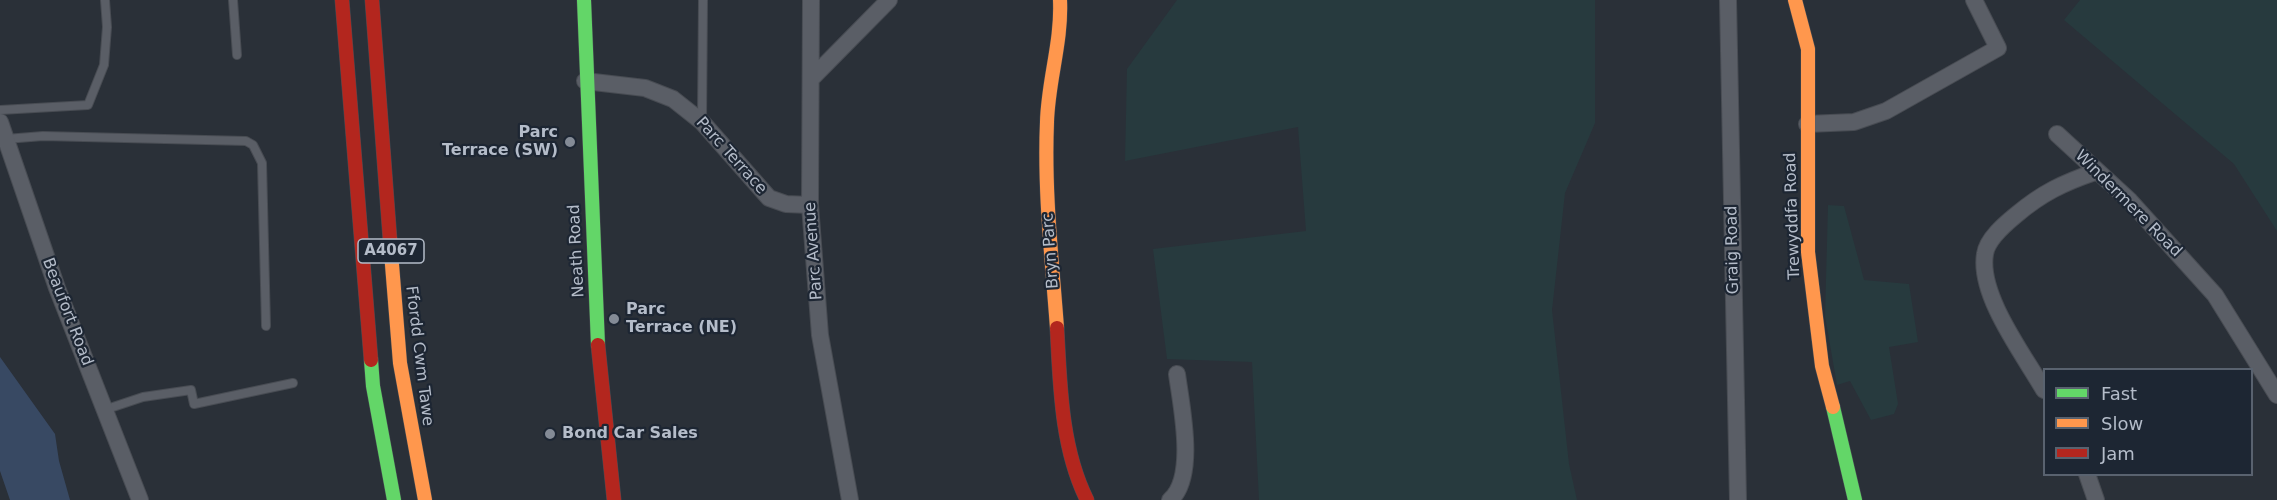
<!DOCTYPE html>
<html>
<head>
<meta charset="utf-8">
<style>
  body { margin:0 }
  #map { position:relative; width:2277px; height:500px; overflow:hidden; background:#2a3038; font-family:"DejaVu Sans",sans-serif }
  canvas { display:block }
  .legend { position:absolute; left:2043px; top:368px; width:210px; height:108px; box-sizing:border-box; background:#1d2633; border:2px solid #59626f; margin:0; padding:8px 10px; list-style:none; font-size:18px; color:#b4bcc9 }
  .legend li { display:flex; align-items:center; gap:12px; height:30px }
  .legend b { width:30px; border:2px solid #59626f }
</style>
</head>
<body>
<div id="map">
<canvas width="2277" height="500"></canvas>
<ul class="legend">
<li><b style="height:8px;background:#63d668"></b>Fast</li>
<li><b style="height:8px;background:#ff974d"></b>Slow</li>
<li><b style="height:8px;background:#b3261e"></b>Jam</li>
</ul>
</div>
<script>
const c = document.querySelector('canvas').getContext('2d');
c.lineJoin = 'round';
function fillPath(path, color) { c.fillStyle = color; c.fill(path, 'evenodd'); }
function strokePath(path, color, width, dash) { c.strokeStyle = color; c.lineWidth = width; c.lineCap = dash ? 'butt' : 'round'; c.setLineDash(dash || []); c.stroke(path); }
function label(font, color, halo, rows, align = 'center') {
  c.font = font + ' "DejaVu Sans",sans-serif'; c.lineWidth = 4.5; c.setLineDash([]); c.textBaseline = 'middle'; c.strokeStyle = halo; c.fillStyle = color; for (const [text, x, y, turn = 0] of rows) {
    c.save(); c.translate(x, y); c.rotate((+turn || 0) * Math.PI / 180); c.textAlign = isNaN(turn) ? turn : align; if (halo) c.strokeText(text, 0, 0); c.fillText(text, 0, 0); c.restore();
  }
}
fillPath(new Path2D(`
  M1177 0H1595V123L1565 193 1552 310 1569 464 1577 500H1259L1252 362 1167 359 1153 249 1306 231 1298 127 1125 161 1127 69Z
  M2080 0H2277V231L2234 164 2064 20Z
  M1828 205 1844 206 1864 280 1909 284 1918 342 1889 347 1898 404 1894 414 1871 420 1850 381 1837 385 1825 316Z`), '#273a3e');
fillPath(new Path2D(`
  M0 357 55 434 59 461 70 500H10L0 471Z`), '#384963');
const lane = new Path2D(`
  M233 0 237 55
  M0 110 88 105 104 65 107 27 105 0
  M702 122 703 0
  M6 139 43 136 246 141 253 145 262 163 266 326
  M104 410 143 397 191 390 194 404 293 383`);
const street = new Path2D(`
  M811 0 810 205 820 335 850 500
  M1728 0 1738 500
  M812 78 889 0
  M585 81 645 88 673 99 702 122 769 198 786 204 810 205
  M0 122 57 288 140 500
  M1807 124 1854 122 1886 111 1998 48 1974 0
  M2057 134 2130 201 2215 295 2277 395
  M2044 390C2024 355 1978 295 1985 254 1987 239 2005 224 2016 215 2042 193 2063 183 2095 172
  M2087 474 2096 500
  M1170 500C1197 477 1181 405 1177 374`);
const fast = new Path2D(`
  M584 0 598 345
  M371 360 373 386 394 500
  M1833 407 1855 500`);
const slow = new Path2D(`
  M1795 0 1808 49V252L1822 366 1833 407
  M390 240 400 363 425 500
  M1057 328C1052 260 1044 191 1047 122 1048 81 1062 42 1060 0`);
const jam = new Path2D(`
  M342 0 371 360
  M372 0 390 240
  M1057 328C1060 385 1061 448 1087 500
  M598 345 614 500`);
strokePath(lane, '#484c53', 10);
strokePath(street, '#484c53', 18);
strokePath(fast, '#484c53', 15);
strokePath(slow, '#484c53', 15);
strokePath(jam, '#484c53', 15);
strokePath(lane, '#5a5e66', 8);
strokePath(street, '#5a5e66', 16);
strokePath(fast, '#63d668', 14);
strokePath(slow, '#ff974d', 14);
strokePath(jam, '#b3261e', 14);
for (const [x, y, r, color] of [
  [570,142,6,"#848b96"],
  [614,319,6,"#848b96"],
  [550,434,6,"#848b96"]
]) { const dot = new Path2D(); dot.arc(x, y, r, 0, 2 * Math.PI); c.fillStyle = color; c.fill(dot); strokePath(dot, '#1d2633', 2); }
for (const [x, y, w] of [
  [391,251,66]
]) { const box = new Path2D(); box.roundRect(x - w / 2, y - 12, w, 24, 4.5); c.fillStyle = '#1d2633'; c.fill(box); strokePath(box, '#b4bcc9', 1.5); }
label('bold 15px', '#b4bcc9', null, [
  ["A4067",391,251]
]);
label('bold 16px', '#b4bcc9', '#1d2633', [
  ["Parc",558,133,"right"],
  ["Terrace (SW)",558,151,"right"],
  ["Parc",626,310],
  ["Terrace (NE)",626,328],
  ["Bond Car Sales",562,434]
], 'left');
label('16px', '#b4bcc9', '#1d2633', [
  ["Parc Terrace",731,156,48],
  ["Windermere Road",2128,204,45],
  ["Trewyddfa Road",1793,216,-92],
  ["Graig Road",1733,250,-91],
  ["Neath Road",577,251,-93],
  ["Parc Avenue",814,251,-94],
  ["Bryn Parc",1051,251,-94],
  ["Beaufort Road",67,312,69],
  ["Ffordd Cwm Tawe",419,356,83]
]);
</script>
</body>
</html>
